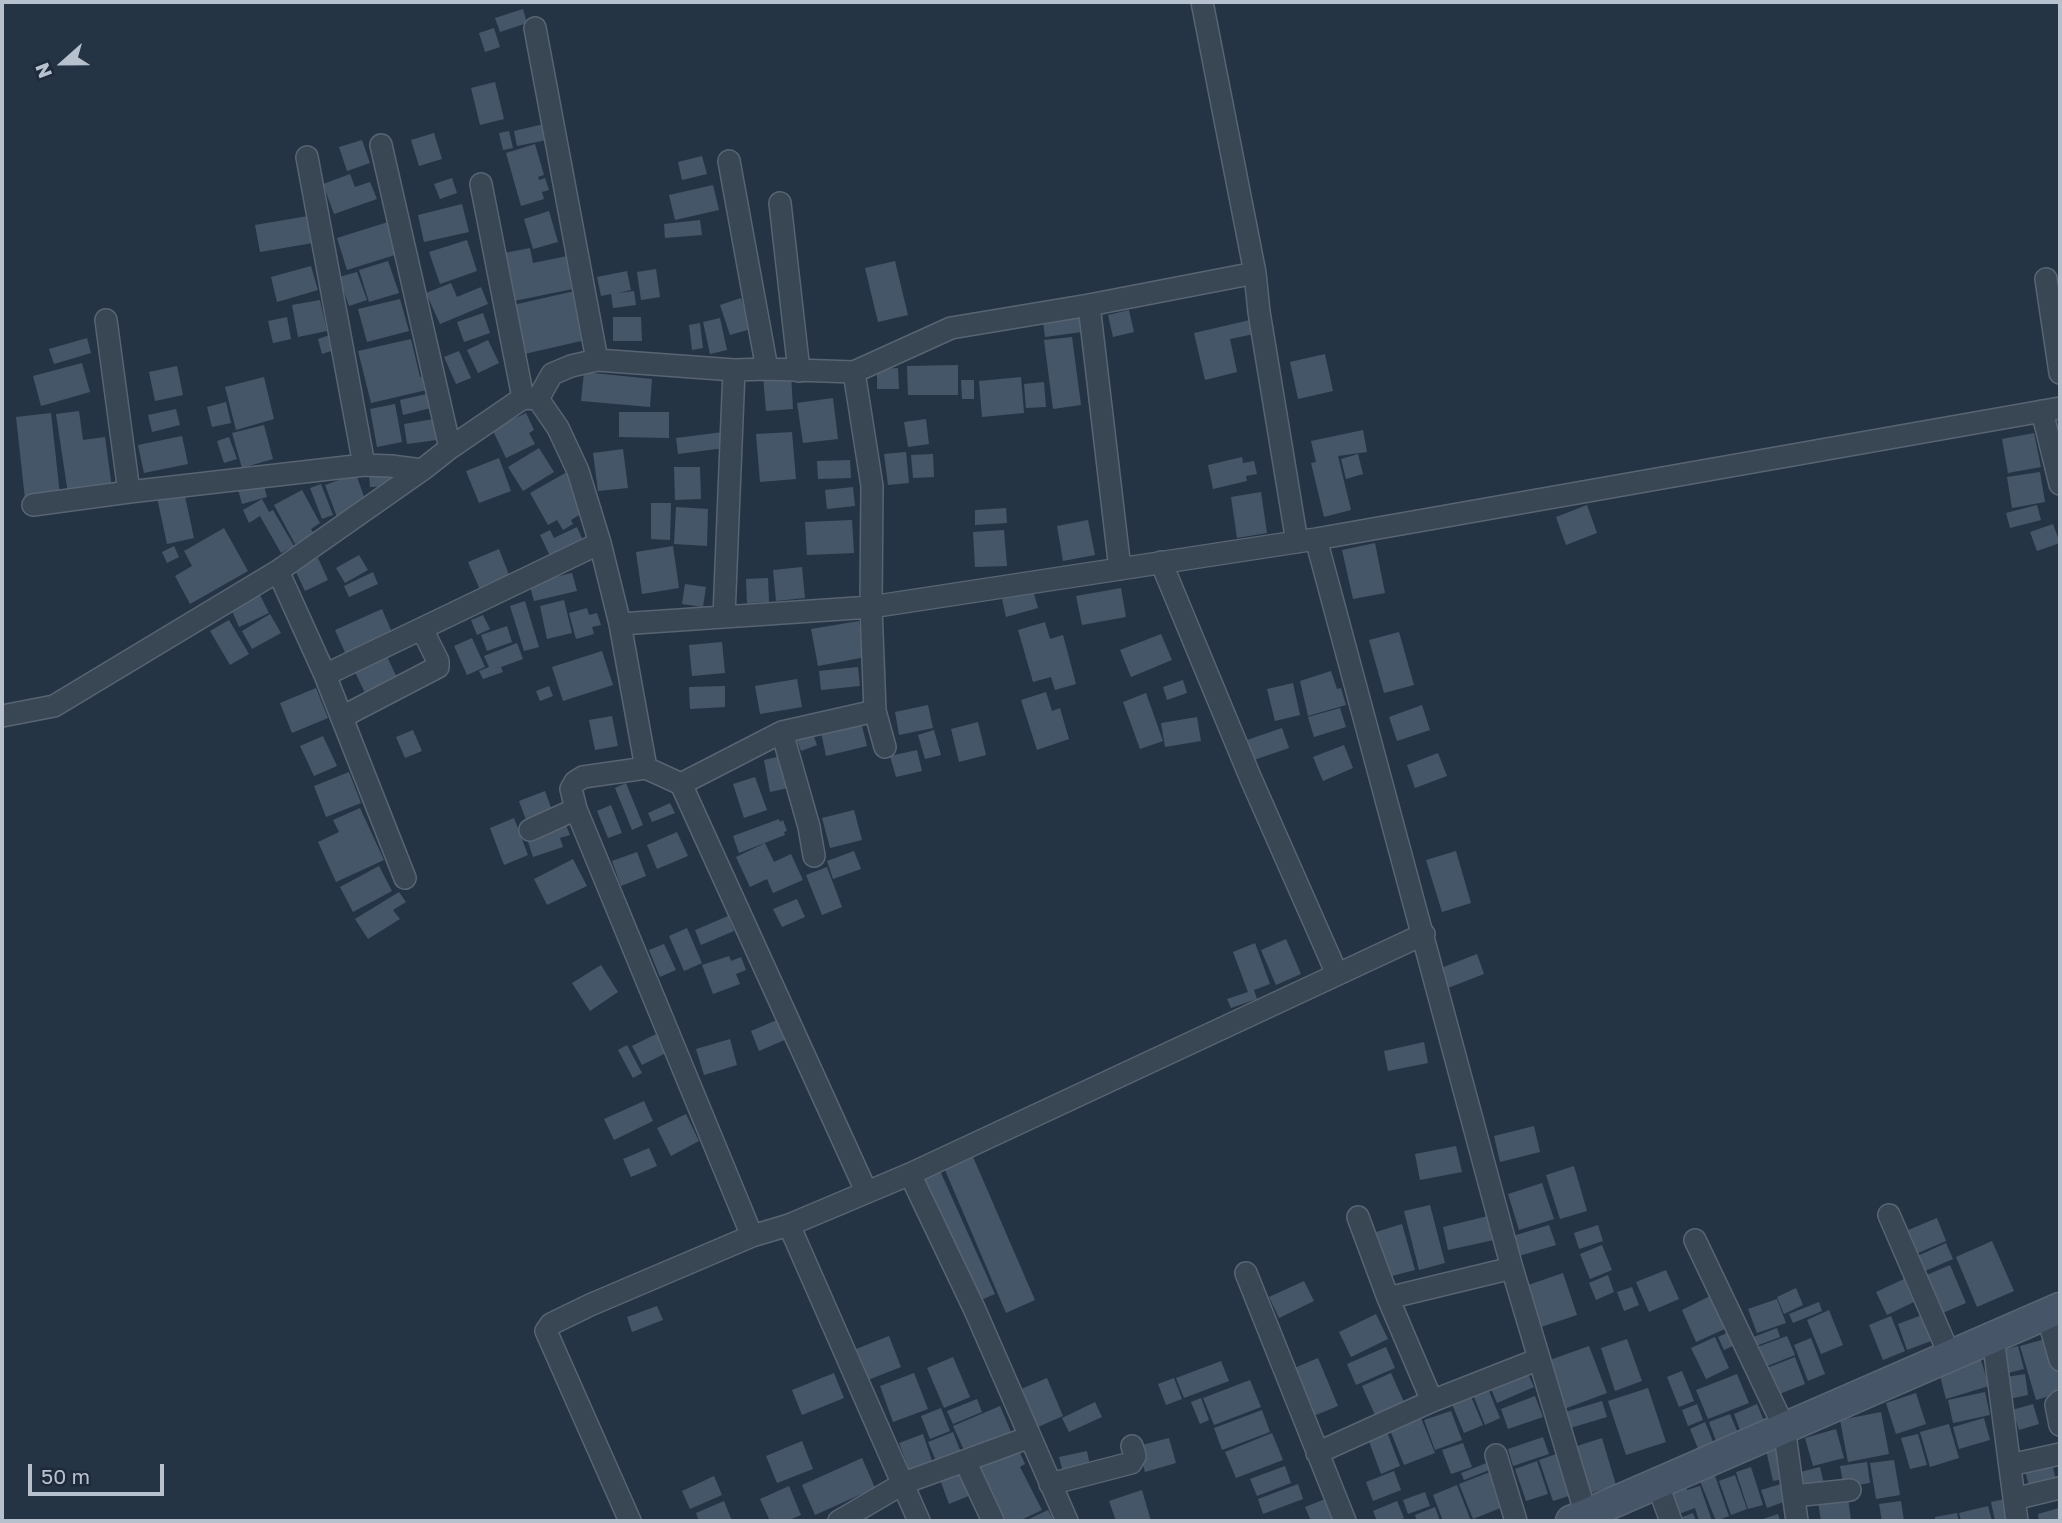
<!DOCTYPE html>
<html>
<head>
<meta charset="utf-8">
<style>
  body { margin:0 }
  #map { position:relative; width:2062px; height:1523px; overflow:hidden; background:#253445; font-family:"Golos Text",sans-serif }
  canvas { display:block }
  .frame { position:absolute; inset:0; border:4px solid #b7c1ce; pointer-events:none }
  .north { position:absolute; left:28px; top:28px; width:70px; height:70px; -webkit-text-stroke:5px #1e2a3a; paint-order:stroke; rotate:249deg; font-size:19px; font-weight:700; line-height:28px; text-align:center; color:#b7c1ce }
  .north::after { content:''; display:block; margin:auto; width:24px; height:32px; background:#b7c1ce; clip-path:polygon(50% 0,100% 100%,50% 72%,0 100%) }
  .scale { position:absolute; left:28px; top:1464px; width:136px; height:32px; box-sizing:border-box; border:4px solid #b7c1ce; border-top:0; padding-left:9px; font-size:21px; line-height:24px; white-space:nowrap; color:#b7c1ce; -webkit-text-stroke:5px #1e2a3a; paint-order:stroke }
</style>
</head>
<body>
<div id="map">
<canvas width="2062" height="1523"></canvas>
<div class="frame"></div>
<div class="north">N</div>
<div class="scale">50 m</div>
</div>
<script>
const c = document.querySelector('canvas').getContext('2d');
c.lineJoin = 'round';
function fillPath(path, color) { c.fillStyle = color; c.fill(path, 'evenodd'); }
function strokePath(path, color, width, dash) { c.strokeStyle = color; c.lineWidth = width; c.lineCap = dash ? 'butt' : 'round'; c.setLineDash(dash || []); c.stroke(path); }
fillPath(new Path2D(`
  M523 9 527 23 500 32 495 18Z
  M494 28 500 47 485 52 479 33Z
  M495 82 504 119 480 125 471 88Z
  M544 124 547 140 517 146 514 131Z
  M509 131 513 148 503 150 499 133Z
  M434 133 442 159 419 166 411 140Z
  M362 140 370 163 347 171 339 147Z
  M535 144 544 175 538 177 539 180 545 178 549 190 542 192 544 199 521 206 506 153Z
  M702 156 707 174 682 180 678 162Z
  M350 174 355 187 370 182 377 199 334 214 323 184Z
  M452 178 457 193 440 199 434 184Z
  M713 185 719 210 675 220 669 195Z
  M462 204 469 232 424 242 418 215Z
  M549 211 558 242 533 249 524 219Z
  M308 216 313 243 260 252 255 225Z
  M700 220 702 235 665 238 664 224Z
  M388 222 398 254 347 270 337 238Z
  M467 240 477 271 440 284 429 252Z
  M530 248 533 263 567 256 573 289 509 302 499 254Z
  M388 261 399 293 369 302 359 270Z
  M895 261 908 315 878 322 865 268Z
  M311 266 318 290 277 302 271 277Z
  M656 269 660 297 641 300 637 272Z
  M627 271 631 290 618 293 634 291 636 305 613 308 611 294 601 296 597 277Z
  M357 272 367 300 349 306 339 277Z
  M451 283 457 297 481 287 488 304 440 324 426 293Z
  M579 290 590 339 520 355 509 306Z
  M741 298 751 329 730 335 720 305Z
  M400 299 409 331 367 342 358 309Z
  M320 300 327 331 298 337 292 305Z
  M1129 310 1134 332 1113 337 1108 315Z
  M483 313 490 333 464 342 457 322Z
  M287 317 291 339 273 343 268 321Z
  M613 317H641L642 341H613Z
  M1080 317 1082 332 1045 337 1043 321Z
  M720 318 727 350 710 354 703 322Z
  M1250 320 1254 334 1230 339 1237 372 1205 380 1194 333Z
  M700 323 703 348 692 350 689 325Z
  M332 334 337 349 322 354 318 339Z
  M1072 337 1081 405 1053 409 1044 340Z
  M87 338 91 353 54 364 49 349Z
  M411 339 420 377 428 375 431 389 371 403 358 351Z
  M488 340 499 363 478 373 467 350Z
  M459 351 471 378 456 384 444 357Z
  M1325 354 1333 391 1298 399 1290 362Z
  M82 363 90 392 41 406 33 376Z
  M958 365V395H908L907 366Z
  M177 366 183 395 155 401 149 372Z
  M898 368 899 389H877V369Z
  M584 372 652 379 650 407 581 401Z
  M791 374 793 409 766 411 763 376Z
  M264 377 274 419 236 430 225 387Z
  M1021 377 1024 413 982 417 979 381Z
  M961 380H974V399H962Z
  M1044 382 1046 407 1026 408 1024 384Z
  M431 393 435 407 403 415 400 400Z
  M833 398 838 439 803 443 797 403Z
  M226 402 231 423 212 427 207 407Z
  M395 404 402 442 377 447 370 409Z
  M176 409 180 425 152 432 148 415Z
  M79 411 83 440 105 437 112 488 68 494 56 414Z
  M619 412H669V438L619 437Z
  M51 413 60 495 25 499 16 417Z
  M526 413 534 430 529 433 535 444 506 458 492 429Z
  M434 419 437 440 407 444 404 424Z
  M926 419 929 444 908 447 904 422Z
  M264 425 273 459 242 468 232 433Z
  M1363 430 1367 452 1338 456 1351 510 1324 517 1311 463 1316 462 1311 441Z
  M723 432 725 448 678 454 676 438Z
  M792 432 796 479 760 482 756 434Z
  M2034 433 2041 467 2008 473 2002 439Z
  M182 436 188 464 144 473 138 445Z
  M229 437 237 459 224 463 217 441Z
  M539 448 554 472 523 491 508 467Z
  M623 449 628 488 598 491 593 453Z
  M906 452 909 483 888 485 884 454Z
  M933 454 934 477 913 478 911 455Z
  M1358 454 1363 474 1346 479 1341 459Z
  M1242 457 1243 463 1254 461 1257 474 1246 476 1247 481 1213 489 1208 465Z
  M499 458 511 491 479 503 466 471Z
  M850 460 851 478 818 479 817 461Z
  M674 467H700L701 499 675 500Z
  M391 471 392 486 370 487 369 473Z
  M567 472 585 505 578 509 581 514 571 520 573 524 563 530 557 520 548 525 530 493Z
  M2040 472 2045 502 2012 508 2007 477Z
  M356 474 367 505 337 517 325 485Z
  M262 479 267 497 242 504 237 486Z
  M321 484 333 515 322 519 310 488Z
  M183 487 194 538 167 544 156 493Z
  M853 487 855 506 827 509 825 490Z
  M302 490 320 523 311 529 314 534 295 544 274 505Z
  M1261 492 1267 533 1237 538 1231 497Z
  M262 499 269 512 273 510 294 546 281 553 260 516 249 523 243 510Z
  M651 503H671L670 540 651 539Z
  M1587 505 1597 533 1566 545 1556 517Z
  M2037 505 2041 520 2010 528 2006 513Z
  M676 507 708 509 707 546 674 544Z
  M1006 508 1007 523 975 525V510Z
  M852 520 854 553 807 555 805 522Z
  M1088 520 1095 555 1063 561 1057 526Z
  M2053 524 2060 543 2037 551 2030 532Z
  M577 527 585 545 552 560 540 535 550 530 554 538Z
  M224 528 248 571 190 604 175 576 192 566 184 551Z
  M1004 530 1007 566 975 567 973 532Z
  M1375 543 1385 593 1353 599 1342 550Z
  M174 546 179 557 167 563 162 552Z
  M673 546 679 588 642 594 636 552Z
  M499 549 511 580 481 592 468 562Z
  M359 555 368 570 345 583 336 568Z
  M318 558 328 580 305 591 294 568Z
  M802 567 805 598 776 601 773 570Z
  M373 572 378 584 349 597 344 586Z
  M572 573 577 591 534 601 529 583Z
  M768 578 769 602 747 603 746 579Z
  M685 584 706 587 703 607 682 604Z
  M1121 588 1126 617 1082 625 1076 596Z
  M1033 590 1038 608 1006 617 1002 599Z
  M258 591 269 613 239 627 229 604Z
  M564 600 572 633 547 639 540 606Z
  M525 601 539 647 524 651 510 606Z
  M587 608 589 615 597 613 601 625 592 627 594 634 576 639 569 613Z
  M382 609 394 637 347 657 335 630Z
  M270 614 281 633 252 649 242 631Z
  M483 615 490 629 477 635 471 620Z
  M229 620 249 654 230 665 210 631Z
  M859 621 866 657 818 666 811 629Z
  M1045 622 1050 639 1063 635 1076 684 1055 690 1051 677 1033 682 1018 630Z
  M507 626 512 642 487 651 481 635Z
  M1399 632 1414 685 1384 693 1369 640Z
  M1161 634 1172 660 1131 677 1120 650Z
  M472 638 485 667 467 675 454 646Z
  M722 642 725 673 692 676 689 645Z
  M517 643 523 659 501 667 503 672 483 679 479 671 489 667 484 656Z
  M384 650 399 682 367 697 352 666Z
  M602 651 613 685 563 701 552 667Z
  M858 667 860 686 821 690 819 671Z
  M1331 671 1337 689 1341 688 1346 705 1308 716 1300 681Z
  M797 679 802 707 760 714 755 686Z
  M1183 680 1187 693 1167 700 1163 687Z
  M1293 683 1300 715 1275 721 1267 689Z
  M549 686 553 696 540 701 536 691Z
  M725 686V707L690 709 689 687Z
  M316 688 328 718 292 733 280 703Z
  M1046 692 1052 711 1060 708 1069 739 1037 750 1021 700Z
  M1146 693 1163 741 1140 749 1123 702Z
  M928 705 933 728 899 735 895 712Z
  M1422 705 1430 730 1397 741 1389 717Z
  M1340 708 1346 727 1314 737 1308 717Z
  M612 716 618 746 595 750 589 720Z
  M1197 717 1201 741 1165 747 1161 723Z
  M860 718 867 746 826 756 820 727Z
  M978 722 986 755 959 762 951 729Z
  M1282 728 1289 748 1251 761 1244 741Z
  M413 730 422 751 405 758 396 737Z
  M934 730 941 755 925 759 918 735Z
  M813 734 817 745 801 751 797 740Z
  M323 736 337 766 314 776 300 746Z
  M1344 745 1353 768 1323 781 1313 757Z
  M917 750 922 771 896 777 890 756Z
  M1438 753 1447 776 1415 788 1407 765Z
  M781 756 788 788 770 792 764 760Z
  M349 772 361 803 326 817 314 786Z
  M755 777 767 810 744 818 733 784Z
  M626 783 643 825 632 830 615 788Z
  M545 791 552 810 526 820 519 801Z
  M670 803 675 813 652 822 648 813Z
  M611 805 622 833 608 838 597 811Z
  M360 808 384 860 336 882 318 842 339 832 333 820Z
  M854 810 862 840 830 848 822 818Z
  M514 818 528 855 504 865 490 828Z
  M779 819 780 822 783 820 787 831 784 832 785 835 739 853 733 836Z
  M566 825 570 835 560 838 563 847 533 857 527 839Z
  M677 832 688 856 657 869 647 845Z
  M765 843 774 862 791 854 803 880 773 893 767 879 750 887 736 857Z
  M854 851 861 869 833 879 827 861Z
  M1456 851 1471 903 1442 912 1426 860Z
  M637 852 646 876 621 886 612 861Z
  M573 859 587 886 547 905 534 879Z
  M379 866 392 891 353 912 340 887Z
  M827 867 842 907 822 915 806 875Z
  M399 892 406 902 393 910 400 919 368 939 355 919Z
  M797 899 805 917 782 927 773 909Z
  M728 916 734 931 701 945 695 930Z
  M687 928 702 963 684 971 669 936Z
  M1286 939 1301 974 1276 985 1261 950Z
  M1255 943 1270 984 1254 990 1257 999 1231 1008 1227 999 1248 992 1233 952Z
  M664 944 676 970 660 977 649 950Z
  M1477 954 1484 974 1448 988 1441 968Z
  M729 956 731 961 741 957 746 970 736 974 740 984 713 994 702 965Z
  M601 965 618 992 590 1011 572 983Z
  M779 1019 787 1039 759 1051 751 1031Z
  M656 1034 666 1053 642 1065 632 1046Z
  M730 1039 737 1065 704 1075 696 1049Z
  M1424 1042 1428 1063 1388 1071 1384 1051Z
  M627 1045 642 1073 633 1078 618 1050Z
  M644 1101 653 1121 614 1140 604 1119Z
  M686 1114 699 1141 671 1156 657 1128Z
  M1534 1126 1540 1152 1500 1162 1494 1136Z
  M1456 1146 1462 1172 1420 1180 1415 1154Z
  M649 1148 657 1166 631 1177 623 1159Z
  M970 1150 1035 1300 1006 1313 942 1163Z
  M937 1164 995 1294 974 1303 916 1174Z
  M1574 1166 1587 1211 1560 1219 1546 1175Z
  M1542 1183 1554 1219 1519 1230 1508 1194Z
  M1430 1205 1445 1263 1419 1270 1404 1211Z
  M1488 1216 1494 1240 1448 1250 1443 1227Z
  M1937 1218 1946 1241 1911 1256 1901 1233Z
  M1402 1224 1415 1270 1388 1277 1376 1232Z
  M1549 1225 1556 1245 1519 1256 1513 1236Z
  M1598 1225 1603 1241 1579 1249 1574 1233Z
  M1992 1241 2014 1291 1977 1307 1956 1257Z
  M1946 1243 1953 1259 1918 1274 1911 1259Z
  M1602 1245 1612 1270 1590 1279 1580 1254Z
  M1950 1265 1966 1303 1938 1315 1922 1277Z
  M1666 1270 1679 1299 1649 1312 1636 1282Z
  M1563 1273 1577 1315 1538 1328 1525 1286Z
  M1608 1275 1614 1292 1596 1300 1589 1283Z
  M1904 1279 1914 1302 1887 1315 1876 1292Z
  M1304 1281 1314 1301 1279 1318 1269 1297Z
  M1632 1287 1639 1305 1624 1311 1617 1292Z
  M1796 1288 1803 1305 1784 1314 1777 1297Z
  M1712 1295 1727 1328 1696 1342 1682 1310Z
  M1777 1299 1786 1323 1757 1333 1748 1309Z
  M1819 1302 1822 1311 1793 1323 1789 1314Z
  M657 1306 663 1320 632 1332 627 1317Z
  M1829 1310 1843 1345 1821 1354 1807 1320Z
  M1376 1314 1388 1339 1351 1357 1339 1332Z
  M1922 1315 1931 1341 1907 1350 1898 1324Z
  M1891 1316 1905 1351 1883 1360 1869 1325Z
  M1777 1328 1780 1337 1751 1348 1748 1339Z
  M1731 1331 1737 1344 1724 1350 1718 1337Z
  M889 1336 901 1367 868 1380 856 1349Z
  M1787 1336 1795 1355 1760 1369 1752 1349Z
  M1715 1337 1729 1368 1706 1379 1691 1348Z
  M1811 1338 1825 1374 1808 1381 1794 1345Z
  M2049 1338 2060 1378V1393L2036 1400 2020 1346Z
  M1627 1339 1642 1381 1615 1391 1601 1348Z
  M1589 1346 1607 1393 1564 1409 1547 1361Z
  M2018 1346 2024 1369 2004 1374 1999 1351Z
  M1386 1347 1395 1368 1356 1385 1347 1364Z
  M953 1357 970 1397 944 1408 927 1368Z
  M1795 1357 1805 1384 1777 1395 1767 1368Z
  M1318 1358 1338 1406 1311 1417 1292 1369Z
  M1981 1360 1989 1386 1946 1399 1939 1372Z
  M1221 1361 1229 1381 1184 1398 1176 1378Z
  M1525 1367 1534 1387 1497 1403 1488 1382Z
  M1682 1371 1694 1401 1679 1407 1667 1377Z
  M834 1373 844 1398 802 1415 792 1390Z
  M914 1373 928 1409 893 1422 880 1386Z
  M1391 1373 1404 1402 1375 1415 1362 1386Z
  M1737 1374 1749 1403 1708 1419 1696 1390Z
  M2025 1374 2028 1395 2009 1399 2006 1377Z
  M1047 1378 1063 1416 1038 1427 1021 1389Z
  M1174 1378 1182 1399 1166 1405 1158 1384Z
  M1250 1380 1261 1407 1214 1425 1203 1398Z
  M1487 1386 1500 1418 1485 1425 1472 1392Z
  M1648 1388 1666 1442 1626 1455 1608 1401Z
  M1985 1392 1990 1415 1953 1423 1948 1400Z
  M1916 1393 1926 1424 1896 1434 1886 1403Z
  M1470 1394 1483 1425 1464 1433 1451 1402Z
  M1535 1396 1543 1417 1508 1429 1501 1409Z
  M1201 1398 1209 1420 1200 1424 1191 1402Z
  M977 1399 982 1412 953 1424 947 1411Z
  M1602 1401 1607 1417 1567 1429 1562 1413Z
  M1095 1402 1102 1417 1069 1432 1062 1418Z
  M1697 1404 1703 1420 1688 1426 1682 1410Z
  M1757 1404 1765 1423 1741 1433 1734 1414Z
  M2033 1404 2039 1424 2019 1430 2012 1410Z
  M1000 1406 1014 1439 968 1459 953 1426Z
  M941 1408 950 1431 930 1439 921 1416Z
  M1262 1410 1270 1432 1222 1450 1214 1428Z
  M1451 1411 1462 1440 1435 1450 1424 1420Z
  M1881 1412 1889 1454 1848 1462 1840 1420Z
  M1730 1414 1738 1433 1716 1441 1709 1422Z
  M1421 1418 1435 1453 1404 1465 1390 1430Z
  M1984 1418 1990 1440 1959 1449 1953 1427Z
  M1705 1422 1714 1444 1699 1451 1690 1429Z
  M1949 1424 1959 1458 1930 1467 1920 1432Z
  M1836 1429 1844 1458 1813 1466 1805 1438Z
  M953 1432 963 1458 939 1468 928 1442Z
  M1387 1432 1400 1466 1381 1474 1368 1439Z
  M1272 1433 1283 1460 1236 1478 1225 1452Z
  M923 1434 934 1467 911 1475 899 1443Z
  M1918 1434 1927 1465 1910 1469 1901 1438Z
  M1543 1437 1549 1454 1513 1466 1508 1449Z
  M1169 1438 1176 1463 1145 1472 1138 1446Z
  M1602 1438 1616 1485 1588 1494 1574 1447Z
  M802 1441 813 1469 777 1483 766 1456Z
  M1463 1443 1472 1467 1451 1474 1442 1450Z
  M1016 1444 1025 1464 1020 1467 1042 1510 1019 1521H1000L972 1465Z
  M1781 1447 1788 1478 1773 1481 1766 1450Z
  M1087 1451 1091 1470 1064 1476 1059 1457Z
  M1559 1453 1572 1495 1553 1501 1539 1460Z
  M862 1458 875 1488 815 1515 802 1485Z
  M1894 1460 1900 1495 1876 1499 1870 1463Z
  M1537 1461 1548 1494 1526 1501 1515 1469Z
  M1489 1462 1492 1469 1464 1480 1461 1473Z
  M1867 1462 1870 1483 1844 1487 1840 1466Z
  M2052 1464 2057 1484 2030 1490 2025 1470Z
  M965 1466 976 1493 949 1504 939 1477Z
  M1285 1466 1291 1483 1257 1496 1250 1479Z
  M1751 1467 1763 1505 1748 1509 1736 1472Z
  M1820 1467 1825 1488 1804 1493 1800 1472Z
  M1394 1471 1401 1490 1373 1501 1366 1482Z
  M1490 1472 1503 1507 1473 1519 1459 1484Z
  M1735 1475 1747 1509 1731 1515 1719 1481Z
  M714 1476 722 1495 690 1509 682 1491Z
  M1715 1476 1729 1516 1716 1521 1700 1481Z
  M1784 1483 1789 1500 1767 1508 1761 1490Z
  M1298 1484 1303 1499 1263 1514 1258 1499Z
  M1457 1485 1471 1521H1443L1433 1495Z
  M789 1486 801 1515 787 1521H770L760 1499Z
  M1686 1486 1687 1490 1700 1486 1712 1521H1699L1695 1508 1671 1517 1663 1494Z
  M1142 1490 1151 1521H1116L1109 1501Z
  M1425 1492 1430 1506 1408 1514 1403 1500Z
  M1330 1497 1339 1521H1311L1305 1507Z
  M1848 1497 1851 1521H1821L1818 1501Z
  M2005 1499 2010 1521H1995L1991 1502Z
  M724 1501 732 1521H699L696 1513Z
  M1397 1501 1404 1518 1396 1521H1377L1373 1511Z
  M1901 1501 1904 1521H1882L1879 1504Z
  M1988 1506 1992 1521H1961L1959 1513Z
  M1435 1507 1440 1521H1417L1415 1515Z
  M2059 1508 2060 1521H2039L2038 1514Z
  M1048 1510 1054 1521H1025Z
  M1693 1513 1696 1521H1672Z
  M1957 1513 1959 1521H1935V1517Z
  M1778 1514 1780 1521H1757Z`), '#465669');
const street = new Path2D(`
  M1202 2 1255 273 1259 312 1297 542
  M535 28 597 360
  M381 145 450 448
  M307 157 364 465
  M729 161 767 369
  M481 184 523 398
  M780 203 799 371
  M2046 279 2060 373
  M1089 305 1120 569
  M106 320 129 492 364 465 391 466 422 470
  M538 399 552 374 571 366 597 360 734 370 767 369 854 372 951 328 1089 305 1255 273
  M2042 411 2060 484
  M33 505 129 492
  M1316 539 1512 1268 1586 1515
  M1161 562 1251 779 1337 974
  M278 571 325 675 405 878
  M724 616 734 370
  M620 624 871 607 1316 539 2060 408
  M325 675 600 543
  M875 711 885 747
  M2 716 54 706 278 571 422 470 450 448 523 398 538 399 558 428 578 471 600 543 620 624 646 768
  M342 717 438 667V661L422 629
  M782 732 809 827 814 856
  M681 784 782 732 875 711 871 607 872 486 854 372
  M530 830 576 809
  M910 1174 974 1308 1067 1521
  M1889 1215 1950 1356
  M1358 1217 1388 1298
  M789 1225 910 1174 1424 934
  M752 1236 576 809 571 789 575 782 583 777 646 768 681 784 866 1191
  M1695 1240 1784 1427 1797 1521
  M1246 1273 1345 1521
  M2047 1314 2060 1360
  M1993 1338 2017 1521
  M1432 1401 1388 1298 1512 1268
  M2060 1401 2056 1405 2060 1425
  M1317 1453 1432 1401 1539 1359
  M1496 1455 1516 1521
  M965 1461 993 1521
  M2010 1465 2060 1454
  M1657 1483 1671 1521
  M1050 1484 1131 1463 1135 1456 1132 1446
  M1794 1496 1850 1490
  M2014 1499 2060 1488
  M630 1521 546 1331 551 1324 590 1305 752 1236 789 1225 919 1521
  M839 1521 904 1483 1030 1437`);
const secondary = new Path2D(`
  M1571 1521 2060 1308`);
strokePath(street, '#586472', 24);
strokePath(secondary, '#586472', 33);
strokePath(street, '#394654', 21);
strokePath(secondary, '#475568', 30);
</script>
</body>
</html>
